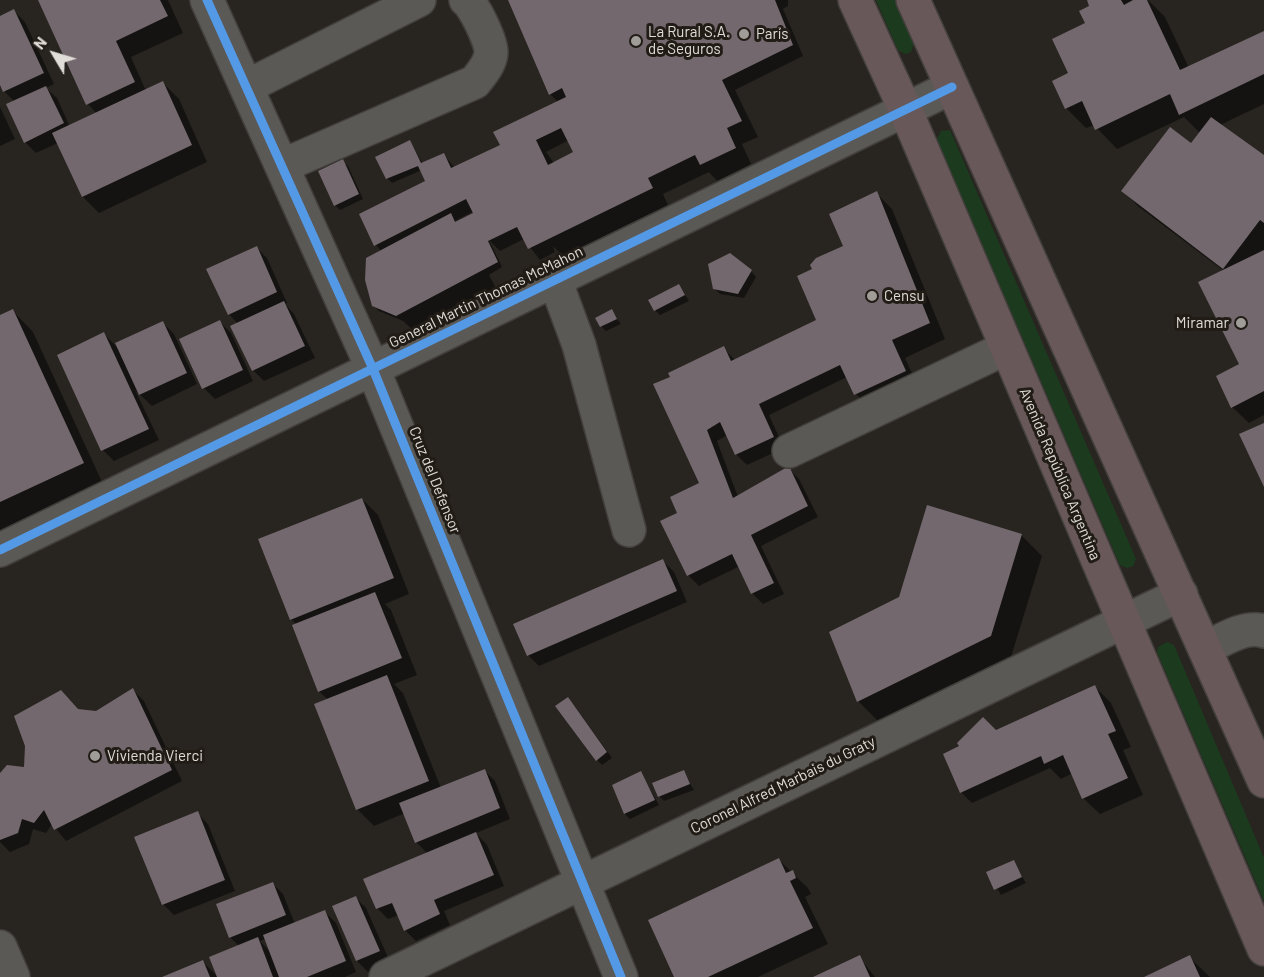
<!DOCTYPE html>
<html>
<head>
<meta charset="utf-8">
<style>
  body { margin:0 }
  #map { position:relative; width:1264px; height:977px; overflow:hidden; background:#282521; font-family:Barlow,sans-serif }
  canvas { display:block }
  .north { position:absolute; left:24px; top:24px; width:60px; height:60px; -webkit-text-stroke:4px #211c15; paint-order:stroke; rotate:308deg; font-size:16px; font-weight:700; line-height:24px; text-align:center; color:#e0ddd8 }
  .north::after { content:''; display:block; margin:auto; width:21px; height:27px; background:#e0ddd8; clip-path:polygon(50% 0,100% 100%,50% 72%,0 100%) }
</style>
</head>
<body>
<div id="map">
<canvas width="1264" height="977"></canvas>
<div class="north">N</div>
</div>
<script>
const c = document.querySelector('canvas').getContext('2d');
c.lineJoin = 'round';
function fillPath(path, color) { c.fillStyle = color; c.fill(path, 'evenodd'); }
function strokePath(path, color, width, dash) { c.strokeStyle = color; c.lineWidth = width; c.lineCap = dash ? 'butt' : 'round'; c.setLineDash(dash || []); c.stroke(path); }
function label(font, color, halo, rows, align = 'center') {
  c.font = font + ' Barlow,sans-serif'; c.lineWidth = 6; c.setLineDash([]); c.textBaseline = 'middle'; c.strokeStyle = halo; c.fillStyle = color; for (const [text, x, y, turn = 0] of rows) {
    c.save(); c.translate(x, y); c.rotate((+turn || 0) * Math.PI / 180); c.textAlign = isNaN(turn) ? turn : align; if (halo) c.strokeText(text, 0, 0); c.fillText(text, 0, 0); c.restore();
  }
}
fillPath(new Path2D(`
  M876 0H896L914 43 911 52 905 54 898 50Z
  M950 130 1136 559 1133 566 1127 568 1120 565 937 139 941 131Z
  M1167 642 1174 645 1264 858V901L1157 652 1158 647Z`), '#1c3b1e');
fillPath(new Path2D(`
  M39 0H168L183 33 131 57 146 91 163 83 179 99 207 162 99 213 83 197 58 143 36 153 25 142 15 102 5 92 0 82V17L14 11 25 22 54 84 46 88 57 98 70 127 97 114 88 104Z
  M510 0H788V6L783 9 803 56 735 90 758 137 742 144 751 164 717 181 709 172 663 194 668 205 563 256 553 246 555 252 540 260 524 239 500 251 489 240 502 267 489 275 496 288 414 331 403 321 379 311 374 306 381 251 376 245 361 214 427 182 422 170 392 183 387 178 410 142 423 164 443 154 455 168 502 145 558 102 550 94ZM569 140 575 153 554 163 546 152ZM474 211 478 220 455 224 453 222Z
  M1088 0H1148L1165 17 1189 68 1264 32V104L1220 125 1264 157V415L1249 423 1232 407 1241 365 1224 271 1139 207 1123 191 1191 145 1200 133 1184 117 1117 149 1094 125 1086 128 1066 108 1070 74 1092 6Z
  M0 107 15 139 0 146Z
  M342 161 348 166 363 199 340 210 335 205Z
  M876 193 892 209 945 339 905 358 916 382 867 405 856 394 847 377 769 415 784 448 747 465 736 454 727 435 717 441 738 497 788 468 799 479 818 517 761 546 784 594 763 604 752 593 738 567 699 586 688 575 679 514 701 484 672 377 723 348 735 360 819 321 814 270 845 246Z
  M256 247 267 258 287 303 285 304 294 314 315 358 264 381 253 370 238 324 229 314Z
  M751 271 756 277 744 298 720 294 714 288Z
  M679 285 689 301 660 315 655 310Z
  M13 311 33 332 103 484 0 532V317Z
  M611 311 621 324 606 331 601 326Z
  M220 322 231 333 253 381 215 399 204 388Z
  M163 323 174 334 197 384 152 406 135 390 159 440 114 461 103 450 59 356 104 334 120 350Z
  M362 499 378 515 409 594 385 604 391 610 417 675 394 684 403 693 441 788 484 770 495 781 510 819 476 833 487 845 504 886 444 911 450 925 416 941 405 930 399 915 388 919 377 908 428 854 416 842 405 813 374 826 358 810 316 705 328 700 319 691 297 625 291 619Z
  M1021 535 1042 556 1011 657 879 722 858 701 831 633Z
  M663 561 674 572 687 602 539 666 528 655Z
  M1095 687 1111 703 1131 747 1123 750 1143 795 1100 814 1083 798 1073 773 1061 779 1050 768 972 803 961 792 996 732Z
  M133 690 144 701 182 781 66 841 52 824 46 833 33 829 29 844 10 852 0 842V775L26 769 78 710 96 712Z
  M573 704 612 758 602 765 597 760Z
  M683 772 694 790 664 801 659 796Z
  M641 773 659 805 630 819 625 814 614 786Z
  M197 813 208 824 235 891 174 915 163 904Z
  M779 860 808 888 811 894 805 897 828 944 758 977H676Z
  M1013 862 1026 883 1001 895 988 872Z
  M272 883 283 894 295 924 325 912 336 923 356 972 345 977H218L239 946 230 937ZM266 939 271 953 260 941Z
  M355 897 366 908 390 962 368 972 357 961 334 907Z
  M859 957 875 977H817Z
  M1189 957 1210 977H1147Z
  M203 962 218 977H166Z`), '#0007');
fillPath(new Path2D(`
  M38 0H160L168 16 116 41 135 82 86 105Z
  M508 0H775L793 45 722 80 742 121 727 128 736 148 700 165 695 155 648 178 653 188 528 249 517 227 488 241 498 262 396 316 372 306 365 280 366 258 451 213 455 222 473 213 466 199 374 246 359 214 425 181 418 166 386 179 375 157 410 140 421 163 444 153 451 168 500 145 493 132 566 97 562 88 549 95ZM561 128 573 152 548 165 536 140Z
  M1087 0H1121L1124 5 1133 0H1147L1180 70 1264 31V74L1179 115 1170 94 1095 130 1082 101 1065 109 1052 81 1068 73 1052 39 1085 23 1079 11 1089 6Z
  M14 9 44 73 3 92 0 85V16Z
  M163 81 192 145 82 197 52 133Z
  M46 86 64 123 24 143 6 104Z
  M1211 117 1264 155V223L1260 220 1223 269 1121 191 1170 127 1191 143Z
  M343 159 359 194 334 206 318 171Z
  M877 191 930 323 892 340 906 371 854 395 840 365 759 404 774 437 735 455 720 422 707 430 733 498 789 466 808 506 751 535 774 583 751 594 732 554 687 576 660 521 677 513 670 497 699 483 653 384 670 377 668 373 724 346 731 361 816 320 797 276 812 269 810 265 816 258 843 246 829 214Z
  M257 246 277 292 228 315 206 269Z
  M1264 250V391L1231 408 1216 376 1239 364 1198 282Z
  M730 253 752 270 738 294 713 289 708 264Z
  M679 284 685 295 654 311 648 300Z
  M284 301 305 346 252 371 230 326Z
  M13 309 84 463 0 502V315Z
  M612 309 617 319 600 327 595 318Z
  M220 320 243 370 202 389 179 339Z
  M163 321 187 373 139 395 115 343Z
  M104 332 149 429 101 451 57 355Z
  M1264 423V487L1239 434Z
  M362 498 394 578 290 620 258 539Z
  M927 505 1022 534 991 636 857 702 829 632 899 597Z
  M663 559 677 591 527 656 513 624Z
  M375 592 402 658 318 692 292 625Z
  M387 675 429 781 356 810 314 704Z
  M1095 685 1116 731 1108 734 1128 778 1082 799 1063 755 1044 764 1041 756 960 793 943 754 959 746 957 743 983 717 996 730Z
  M133 688 172 770 54 830 44 810 34 823 22 819 18 833 0 840V773L7 765 24 767 25 746 14 716 61 690 78 709 96 711Z
  M568 697 607 752 596 761 555 706Z
  M485 769 500 808 415 843 399 803Z
  M684 770 690 784 658 797 652 783Z
  M641 771 655 800 624 814 612 785Z
  M198 811 225 880 162 905 134 837Z
  M476 832 494 875 434 900 440 914 404 931 392 903 376 909 363 879Z
  M779 858 786 873 793 870 796 878 790 881 813 928 708 977H674L648 920Z
  M1014 860 1022 877 994 890 986 872Z
  M273 882 286 915 229 938 216 904Z
  M356 896 380 951 356 961 332 906Z
  M325 910 346 961 307 977H279L263 935Z
  M258 937 273 977H217L209 957Z
  M860 955 870 977H813Z
  M1190 955 1200 977H1144Z
  M203 960 210 977H162Z`), '#73686d');
const minor = new Path2D(`
  M207 0 373 369 621 977
  M246 87 419 0
  M282 166 475 82C481 74 491 63 491 52 491 41 474 5 466 0
  M555 280 579 345 629 530
  M789 451 1006 348
  M0 550 952 87
  M1205 649C1222 640 1245 625 1264 631
  M0 947 13 977
  M386 977 1181 594`);
const highway = new Path2D(`
  M855 0 905 109 1264 949
  M913 0 1264 781`);
strokePath(minor, '#423f3c', 36);
strokePath(highway, '#423f3c', 36);
strokePath(minor, '#5b5956', 33);
strokePath(highway, '#685859', 33);
strokePath(new Path2D(`
  M207 0 373 369 621 977
  M0 550 952 87`), '#5399e6', 9);
for (const [x, y, r, color] of [
  [744,34,6,"#a09d98"],
  [636,41,6,"#a09d98"],
  [872,296,6,"#a09d98"],
  [1241,323,6,"#a09d98"],
  [95,756,6,"#a09d98"]
]) { const dot = new Path2D(); dot.arc(x, y, r, 0, 2 * Math.PI); c.fillStyle = color; c.fill(dot); strokePath(dot, '#211c15', 2); }
label('15px', '#e0ddd8', '#211c15', [
  ["La Rural S.A.",648,32],
  ["de Seguros",648,49],
  ["París",756,34],
  ["Censu",884,296],
  ["Miramar",1229,323,"right"],
  ["Vivienda Vierci",107,756]
], 'left');
label('15px', '#e0ddd8', '#211c15', [
  ["General Martin Thomas McMahon",486,297,-26],
  ["Avenida República Argentina",1060,474,67],
  ["Cruz del Defensor",435,480,68],
  ["Coronel Alfred Marbais du Graty",783,785,-26]
]);
</script>
</body>
</html>
